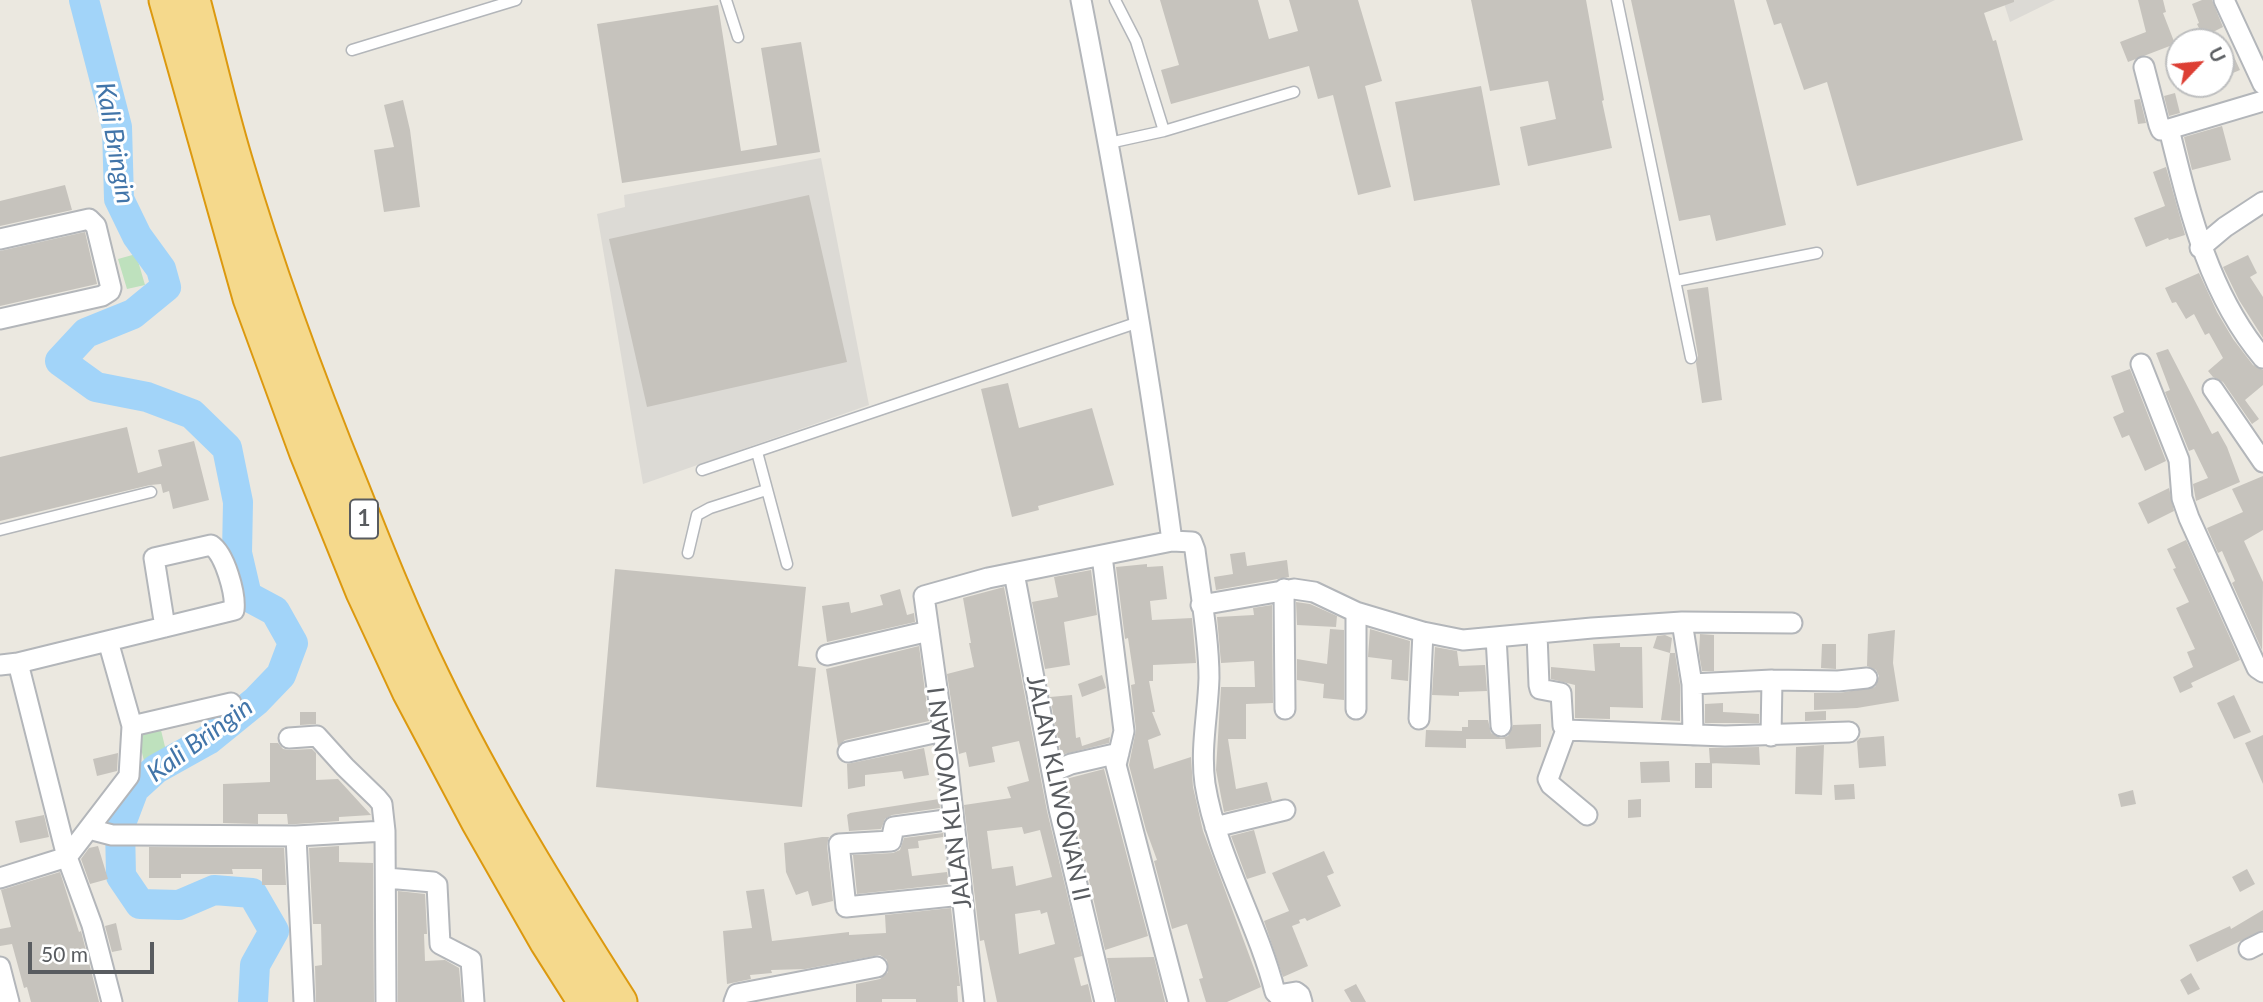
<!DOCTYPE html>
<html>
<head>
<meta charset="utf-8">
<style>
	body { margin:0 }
	#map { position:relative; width:2263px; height:1002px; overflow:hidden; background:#ebe8e0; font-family:Lato,sans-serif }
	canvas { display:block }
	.north { position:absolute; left:2165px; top:28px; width:70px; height:70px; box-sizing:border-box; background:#fff; border:2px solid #bdbebf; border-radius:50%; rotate:64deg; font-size:19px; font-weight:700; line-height:28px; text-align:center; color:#595c60 }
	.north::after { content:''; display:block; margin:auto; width:24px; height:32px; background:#dd3f34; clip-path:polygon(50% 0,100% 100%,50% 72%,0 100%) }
	.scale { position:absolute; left:28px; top:942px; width:126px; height:32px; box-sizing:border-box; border:4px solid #595c60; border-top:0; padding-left:9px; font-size:21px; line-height:24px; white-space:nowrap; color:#595c60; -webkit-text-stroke:5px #fff; paint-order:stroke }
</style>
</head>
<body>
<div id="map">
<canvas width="2263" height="1002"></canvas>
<div class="north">U</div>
<div class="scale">50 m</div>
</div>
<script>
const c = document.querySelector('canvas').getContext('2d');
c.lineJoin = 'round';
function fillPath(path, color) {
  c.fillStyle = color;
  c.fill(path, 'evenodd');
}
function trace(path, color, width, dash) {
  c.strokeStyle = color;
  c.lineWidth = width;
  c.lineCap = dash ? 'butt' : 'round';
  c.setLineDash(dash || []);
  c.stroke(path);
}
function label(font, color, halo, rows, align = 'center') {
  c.font = font + ' Lato,sans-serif';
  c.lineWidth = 6;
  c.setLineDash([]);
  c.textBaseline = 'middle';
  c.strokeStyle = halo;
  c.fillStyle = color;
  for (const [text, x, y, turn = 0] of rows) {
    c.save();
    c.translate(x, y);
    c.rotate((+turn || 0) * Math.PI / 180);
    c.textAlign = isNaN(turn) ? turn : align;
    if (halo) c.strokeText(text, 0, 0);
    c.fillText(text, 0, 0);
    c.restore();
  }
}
fillPath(new Path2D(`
	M2003,0h52l-45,22z
	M821,158l48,247 -226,79 -46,-270 28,-7 -1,-12z`), '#dcdad5');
fillPath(new Path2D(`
	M136,254l9,31 -18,4 -9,-30z
	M160,726l7,29 -23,6 -7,-29z`), '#bee1bd');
trace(new Path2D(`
	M84,0l33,127 2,72 18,37 24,33 5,18 -33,27 -47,19 -26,28 36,26 51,10 45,17 35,34 11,54 -1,51 10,43 28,15 18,32 -12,32 -25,26 -48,39 -52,29 -22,20 -14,37 1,50 19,28 39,1 35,-15 38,3 22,38 -19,34 -2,37`), '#a2d4f9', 30);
fillPath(new Path2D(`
	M1160,0h98l11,39 29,-8 -9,-31h69l24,81 -17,5 26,101 -33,8 -25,-100 -15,4 -9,-33 -138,38 -10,-34 18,-5z
	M1471,0h115l18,100 -2,1 10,47 -84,18 -8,-39 36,-8 -8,-38 -58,10z
	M1631,0h103l52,225 -70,16 -6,-26 -31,6z
	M1766,0h248v2l-30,11 9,28 3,-1 27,100 -166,46 -30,-104 -23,8 -23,-67 -7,2z
	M2138,0h25l3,12 -3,1 12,31 -47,18 -8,-20 26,-10z
	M2202,0h10l11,27 -20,10 -6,-13 2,-1 -7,-19z
	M718,5l23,146 36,-6 -16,-97 40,-6 19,110 -198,31 -25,-159z
	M2234,57l6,13 -19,8v-16z
	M1481,86l19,99 -86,16 -19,-99z
	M2175,93l5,20 -11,3 -5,-20z
	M2140,99l6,24 -8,1 -4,-24z
	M403,100l7,30 10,77 -36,5 -10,-62 20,-3 -10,-42z
	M2222,126l9,34 -39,10 -8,-33z
	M2166,167l19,68 -16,5 -1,-2 -22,9 -12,-29 31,-12 -12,-34z
	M65,185l7,25 -72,16v-25z
	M809,195l38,167 -200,45 -38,-168z
	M85,232l12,52 -97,22v-55z
	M2248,255l9,18 -7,4 13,20v41l-24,-38 -16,-33z
	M2199,273l18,39 16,27 20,26 10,5v15l-18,15 14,19 -7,5 -29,-42 -10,-5 -5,-6 15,-13 -14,-25 -4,2 -11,-21 -8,5 -10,-17 -4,1 -7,-15z
	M1708,287l14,113 -20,3 -6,-40 2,-7 -11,-66z
	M2168,349l44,85 6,-3 9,16 13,35 -44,19 -3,-17 15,-6 -14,-29 -5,2 -24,-59 5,-2 -14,-37z
	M2130,369l36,92 -21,10 -16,-36 -7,3 -9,-21 11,-5 -13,-36z
	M1008,383l11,45 73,-20 22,77 -76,21 1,4 -27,7 -31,-128z
	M127,427l11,46 24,-7 -4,-16 36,-9 15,59 -36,9 -4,-18 -6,2 -2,-9 -11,1 -150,36v-64z
	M2263,476v54l-19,11 19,41 -1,68 -30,-67 3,-2 -13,-30 -4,2 -11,-25 36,-16 -11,-23z
	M2169,488l5,23 -26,13 -10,-21z
	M2186,540l54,120 -49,23 2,4 -13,6 -7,-16 20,-10 -6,-15 8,-3 -19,-41 13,-6 -16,-33 3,-1 -9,-19z
	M1245,552l2,14 40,-6 2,17 -73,13 -2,-13 19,-3 -3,-20z
	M1147,564v3l16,-1 4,33 -17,2 2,19 40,-2 4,45 -43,2v16h-4l6,31h-3l9,23 -13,5 6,29 37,-12 2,30 10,44 58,156 -34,15h-21l-7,-23 4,-1 -16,-54 -15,5 -18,-68 3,-1 -11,-30 -17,-65 7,-35 -5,-45 4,-1 -7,-46 -3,1 -9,-72z
	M615,569l191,18 -8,79 18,2 -14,139 -206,-20z
	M1091,570l6,45 -33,7 6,43 -25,4 -13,-67 26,-5 -4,-20z
	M1004,587l43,224 35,145 -8,2 7,28 7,-2 4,18h-95l-13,-62 -4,1 -16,-136 47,-7 -4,-11 22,-6 -10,-40 -27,6 3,15 -26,5 -3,-15 -7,2 -12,-80 27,-7 -5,-24h2l-8,-45zM1022,827l2,7 16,-4 12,47 -36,9 -3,-20 -21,3 -5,-38zM1040,910l1,4 6,-2 8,32 -36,10 -4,-40z
	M900,589l7,26 7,-2 1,9 -88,20 -5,-36 27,-4 2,11 32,-8 -3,-10z
	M1296,602l14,2 27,12 -1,11 -39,-2z
	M1272,605l1,98 -27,1v35h-18l8,50 31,-7 5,19 -48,11 -8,-42 5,-83h34l-1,-26 -33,2 -4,-46 37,-2 -1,-7z
	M1330,629l14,1v70l-21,-2 1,-14 -27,-4v-21l30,5z
	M1370,629l40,12 -2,40 -17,-2 1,-19 -24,-3z
	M1895,630l-2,33 6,38 -42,7 -43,2v-17h25l36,-6 4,-11 -3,-6 -9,-4 1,-32z
	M1700,634l14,1v36h-12l-3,-18z
	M1665,635l7,3 -2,15 -17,-5 4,-12z
	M1620,643v4h22l1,61 -33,-1v12l-35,-1v-33l-24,-6v-12l44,4 -2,-27z
	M1822,644h14v25l-15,-1z
	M919,646l10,75 -84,19 -7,6 -12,-77z
	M1435,647l22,4 2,15 26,-1 2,26 -28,1v4l-27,-1z
	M1670,653h5l5,32v36l-19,-1z
	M1102,675l4,13 -24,9 -4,-13z
	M1072,695l4,43 4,-1 2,9 28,-9 -1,6 -48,12 -11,-58z
	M2234,695l17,37 -17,7 -17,-36z
	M1723,703v9l36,2v9h-54v-19z
	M1826,711v9l-21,1v-9z
	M300,712h16v12l-16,1z
	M1468,720h20l3,13 10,5 7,-2 5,-11 28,-1v23l-35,2 -1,-10h-39v9l-41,-1 1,-17 36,1v-4h6z
	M2263,735v49l-18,-41z
	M1884,736l2,30 -27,2 -2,-27 3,-3z
	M270,743h8l5,6 6,1 23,-1 4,4v27l22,-1 33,36 -32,2v4l-43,3h-8l-1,-10h-29v10l-35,-1v-39l47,-2z
	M1824,745l-2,50 -27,-1 1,-47z
	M1759,747l1,18 -50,-2 -1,-15z
	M924,748l5,27 -25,4 -2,-8 -37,4v11l-17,3 -1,-25z
	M118,753l-1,18 -20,5 -4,-17z
	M1669,761l1,21 -29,1 -1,-21z
	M1695,763h17v25h-17z
	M1104,769l44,167 -43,14 -39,-171z
	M1854,784l1,15 -20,1 -1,-15z
	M2133,790l3,14 -15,3 -3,-13z
	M939,799l1,9 -48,7 -7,4 -4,10 -32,2 -2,-16 3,-2z
	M1641,799v18l-13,1v-18z
	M44,815l5,22 -29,6 -5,-22z
	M1254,830l12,43 -19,6 -16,-43z
	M943,833v4l-25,4 1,7 -11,1 4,27 35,-4 2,12 -92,10 -4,-39 40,-2 7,-3 4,-12z
	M822,837h7l-2,8 6,56 -21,5 -4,-15 -12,4 -10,-23 -2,-29z
	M98,846l10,33 -18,5 -9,-25 8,-11z
	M339,846v16l34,1 1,139h-58l-1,-36 7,-1 -1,-41h-8l-4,-76z
	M149,847l135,1 2,37h-24v-16h-30l1,5h-52v4h-32z
	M1324,851l10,22 -7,3 14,30 -34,15 -2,-3 -6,2 1,3 -8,3 16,40 -25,11 -19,-56 25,-10 -17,-38z
	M2247,869l8,15 -15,8 -8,-15z
	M60,872l19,60 2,-1 18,71h-68l-4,-15 -3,1 -12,-44 -12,2v-17l11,-2 -10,-37z
	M764,889l8,52 77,-9v3l37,-2 -1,-18 66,-7 9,78h-3l1,16h-42v-3h-34v3h-26v-18l24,-5 8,-7 -1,-12 -7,-5 -75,14 -34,1 1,3 -22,2 1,4 -24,5 -4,-53 29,-3 -6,-37z
	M398,891l27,3 2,40h-3l1,27 20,-1 14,8 3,34h-64z
	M2263,910v20l-66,32 -8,-17 41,-19 1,3z
	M116,923l6,27 -10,2 -7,-26z
	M1154,957l11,45h-48l-10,-44z
	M2191,973l9,16 -12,6 -8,-15z
	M1356,984l10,18h-15l-7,-12z`), '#c6c3bd');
const service = new Path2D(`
	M726,0l12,37
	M1115,0l21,41 28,90
	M1617,0l74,358
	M352,50l164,-50
	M1109,143l55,-12 130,-39
	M1676,281l141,-28
	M757,452l30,112
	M702,470l437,-148
	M0,530l151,-38
	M688,553l9,-38 13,-7 56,-18`);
const minor = new Path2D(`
	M1081,0c35,180 67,360 91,541
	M2224,0l39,84
	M2144,67l15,58 2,5 8,-1
	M2263,101l-94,28c20,80 39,164 94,229
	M0,239l89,-20 7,7 15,62 -1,3 -8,5 -102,23
	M2200,248l25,-21 38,-25
	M2141,364l38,96 3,38 7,20 68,150 6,4
	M2213,389l50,73
	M1102,556l22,175 -8,34 62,237
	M1014,573l45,236 46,193
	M1284,589l1,120
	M1201,605l93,-16 20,3 42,20 67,20 40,8 129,-12 90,-6 10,62 1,51
	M1682,622l110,1
	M1537,634l2,51 1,4 21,4 2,33 3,4 159,6 124,-4
	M1496,637l5,89
	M827,655l102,-24
	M18,663l49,194 25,68 20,77
	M0,665l18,-2 216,-53c2,-16 -9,-56 -23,-65l-57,13 11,69
	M1692,684l80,-4 66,1 29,-3
	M1356,709v-97
	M1419,719l4,-87
	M132,726l99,-23
	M1566,730l-18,49 3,6 36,30
	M1771,736l1,-56
	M289,738l28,-2 28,31 32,31 5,6 3,27 1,171
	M848,752l95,-21
	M1052,772l19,-8 48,-11
	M953,819l-59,8 -3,14 -52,3 7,63 116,-12
	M1215,827l70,-17
	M89,829l23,6h22l162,1 89,-5
	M296,836l8,166
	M0,878l67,-21 62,-81 3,-50 -24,-85
	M386,878l47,4 4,3 3,59 31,16 3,42
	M2249,949l14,-7
	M0,967l9,35
	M734,1002l3,-8 140,-27
	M974,1002l-27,-243 -23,-163 64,-18 184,-37 20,1 3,8c5,41 14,87 14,128 -1,36 -9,70 -4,106 12,73 52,137 70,208l3,3 18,-3 4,3 2,7`);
const motorway = new Path2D(`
	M166,0l84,298 56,153 57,141 46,99 69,130 69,121 38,60
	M193,0c14,53 26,107 42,160 33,112 74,223 118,331 25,63 50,126 80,187 54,112 120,219 187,324`);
trace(service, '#b3b6ba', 13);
trace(minor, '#b3b6ba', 23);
trace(motorway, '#dc990f', 37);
trace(service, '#fff', 10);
trace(minor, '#fff', 19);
trace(motorway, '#f5d98c', 33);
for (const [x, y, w] of [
	[364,519,28]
]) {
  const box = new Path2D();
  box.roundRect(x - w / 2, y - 19.5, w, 39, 5);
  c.fillStyle = '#fff';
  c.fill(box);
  trace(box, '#595c60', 2);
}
label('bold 23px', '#595c60', null, [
	["1",364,519]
]);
label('24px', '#595c60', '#fff', [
	["JALAN KLIWONAN II",1058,788,78],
	["JALAN KLIWONAN I",950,798,-97]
]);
label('italic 26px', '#4275a9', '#fff', [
	["Kali Bringin",115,143,80],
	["Kali Bringin",200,740,-36]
]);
</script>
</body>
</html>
